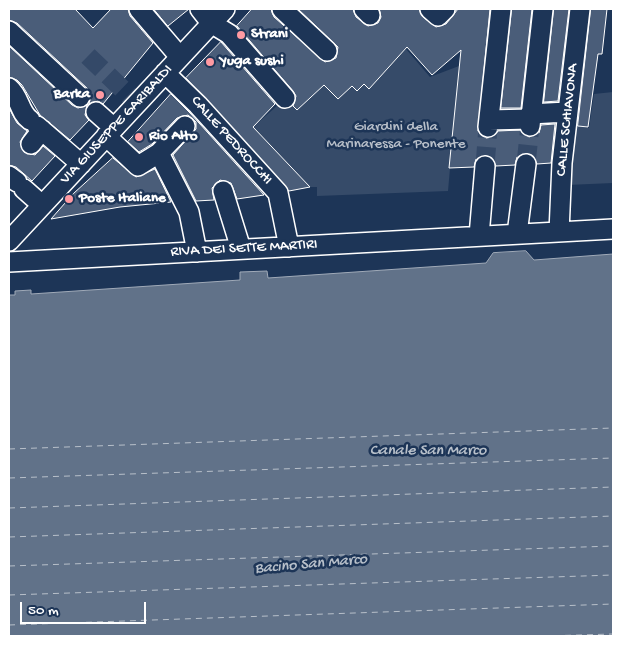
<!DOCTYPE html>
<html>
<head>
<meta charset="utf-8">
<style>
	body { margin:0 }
	#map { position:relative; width:622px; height:645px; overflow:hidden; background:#1d3557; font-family:"Gochi Hand",sans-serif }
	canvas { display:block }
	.frame { position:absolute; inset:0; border:10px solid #fff; pointer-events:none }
	.scale { position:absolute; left:20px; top:602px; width:126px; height:22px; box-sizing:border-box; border:2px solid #fff; border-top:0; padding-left:6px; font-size:15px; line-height:18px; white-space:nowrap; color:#fff; -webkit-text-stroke:4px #1d3557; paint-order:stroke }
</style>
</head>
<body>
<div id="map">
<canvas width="622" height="645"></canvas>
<div class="frame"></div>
<div class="scale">50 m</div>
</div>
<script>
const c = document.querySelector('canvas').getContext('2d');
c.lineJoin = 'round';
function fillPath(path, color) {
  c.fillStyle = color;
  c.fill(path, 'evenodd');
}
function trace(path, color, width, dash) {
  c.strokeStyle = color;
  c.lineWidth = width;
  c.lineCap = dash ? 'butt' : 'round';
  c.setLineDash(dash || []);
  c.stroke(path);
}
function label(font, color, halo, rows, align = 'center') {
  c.font = font + ' "Gochi Hand",sans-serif';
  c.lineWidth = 5;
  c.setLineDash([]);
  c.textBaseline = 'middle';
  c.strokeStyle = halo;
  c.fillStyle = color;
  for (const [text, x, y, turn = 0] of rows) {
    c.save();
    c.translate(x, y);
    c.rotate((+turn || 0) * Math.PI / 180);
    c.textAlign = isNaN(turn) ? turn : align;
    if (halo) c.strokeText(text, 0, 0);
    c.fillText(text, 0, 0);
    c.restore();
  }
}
fillPath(new Path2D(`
	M406,49l24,28 29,-11 -11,125 -131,5v-9h-7l-57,-60 33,-29 11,12 27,-25 14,14 14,-13 5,5 7,-7 5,5z
	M613,92v91l-46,2 7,-60 15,3 5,-34z`), '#364b69');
const water = new Path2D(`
	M526,251l8,9 79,-6v382h-604v-341h6v-4l16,-1v4l209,-14v-8l27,-1 1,7 218,-15 7,-10z`);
fillPath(water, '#617289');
trace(water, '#a0aab8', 1);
trace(new Path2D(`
	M9,449l604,-21
	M9,478l604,-20
	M9,508l604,-21
	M9,537l604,-21
	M9,566l604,-20
	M9,595l604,-20
	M9,625l604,-21
	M543,636l70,-2`), '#b8c0ca', 1, [6, 5]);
const building = new Path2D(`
	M9,9h66l18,19 18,-19h17l2,7 23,27 -50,61 -5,-3 -9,3 2,-10 -3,-5 -71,-66 -8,-3z
	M154,9h35l-21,17z
	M252,9h19l3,8 51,45 11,-4 2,-11 -40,-38h55l3,8 12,9 10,-3 3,-6 -2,-8h40l4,8 13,10 10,-3 12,-15h32l-12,122 8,7 7,-1 5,-6 22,-1 9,7 10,-4 2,-8 14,-1 -4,39 -14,1 -4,-9 -6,-2 -10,4 -2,8 -19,1 -4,-9 -7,-2 -9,4 -2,8 -25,1 12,-118 -29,25 -25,-28 -38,42 -5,-5 -7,7 -5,-5 -14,13 -14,-14 -27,25 -4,-4 3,-10 -3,-5 -56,-65z
	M512,9h20l-11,99h-20z
	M554,9h15l-11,92 -14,1z
	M591,9h16l-5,45h-4l-10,73 -10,-1z
	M221,42l54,62 -22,23 57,60 -21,4 -103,-113z
	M9,46l63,59 6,3 9,-3 -2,10 4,5 -19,20 -30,-25 -18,-30 -5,-5 -8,-3z
	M171,94l19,19 74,82 -27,4 -6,-16 -11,-3 -8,8 2,12 -18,1 -23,-46 23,-26v-7l-8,-7 -11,3 -25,26 -13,8 -11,-10z
	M9,108l8,15 10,8 -7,11 4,10 11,3 8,-9 12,10 -23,25 -16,-14 -7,-2z
	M113,158l23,19 19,-8 16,33 -51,5 -69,12 22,-25z`);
fillPath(building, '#4a5d79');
trace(building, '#fff', 1);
trace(new Path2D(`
	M88,56l49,47
	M526,164l4,-38
	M485,166l3,-39`), '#344968', 19, [19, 9]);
const street = new Path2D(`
	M139,9l41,48
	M200,9l11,14 18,11 56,64
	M282,9l45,42
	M364,9l6,6
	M430,9l8,7 7,-7
	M9,31l71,66
	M165,73l33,32 80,88 11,54
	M9,88c11,9 10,24 21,32
	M96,112l18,16
	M530,114l37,-2
	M489,120l41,-1
	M37,126l44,38
	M530,126l13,-117
	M488,127l13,-118
	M106,136l32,30 21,-13 26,-27
	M31,144l11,-14
	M159,153l30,59 8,40
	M9,176l8,6
	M24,189l18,16
	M223,191l18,58
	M559,232l3,-69 18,-154
	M517,234l9,-70
	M479,236l6,-70
	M9,241l216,-232
	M9,262l604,-33`);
trace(street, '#fff', 22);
trace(street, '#1d3557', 19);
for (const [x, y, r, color] of [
	[241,35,5,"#ff9aa2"],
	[210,62,5,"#ff9aa2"],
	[100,95,5,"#ff9aa2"],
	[139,137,5,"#ff9aa2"],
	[69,199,5,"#ff9aa2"]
]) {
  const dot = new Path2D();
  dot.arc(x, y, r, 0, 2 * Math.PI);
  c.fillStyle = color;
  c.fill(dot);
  trace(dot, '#1d3557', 2);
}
label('bold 15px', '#fff', '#1d3557', [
	["Strani",251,35],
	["Yuga sushi",220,62],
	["Barka",90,95,"right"],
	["Rio Alto",149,137],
	["Poste Italiane",79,199]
], 'left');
label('15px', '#fff', '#1d3557', [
	["CALLE SCHIAVONA",568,120,-84],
	["VIA GIUSEPPE GARIBALDI",117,125,-47],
	["CALLE PEDROCCHI",231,141,48],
	["RIVA DEI SETTE MARTIRI",244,249,-3]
]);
label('15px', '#b9c0ca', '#1d3557', [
	["Giardini della",396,128],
	["Marinaressa - Ponente",396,145]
]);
label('italic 16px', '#b8c0ca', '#1d3557', [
	["Canale San Marco",428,452],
	["Bacino San Marco",311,565,-5]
]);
</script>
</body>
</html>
